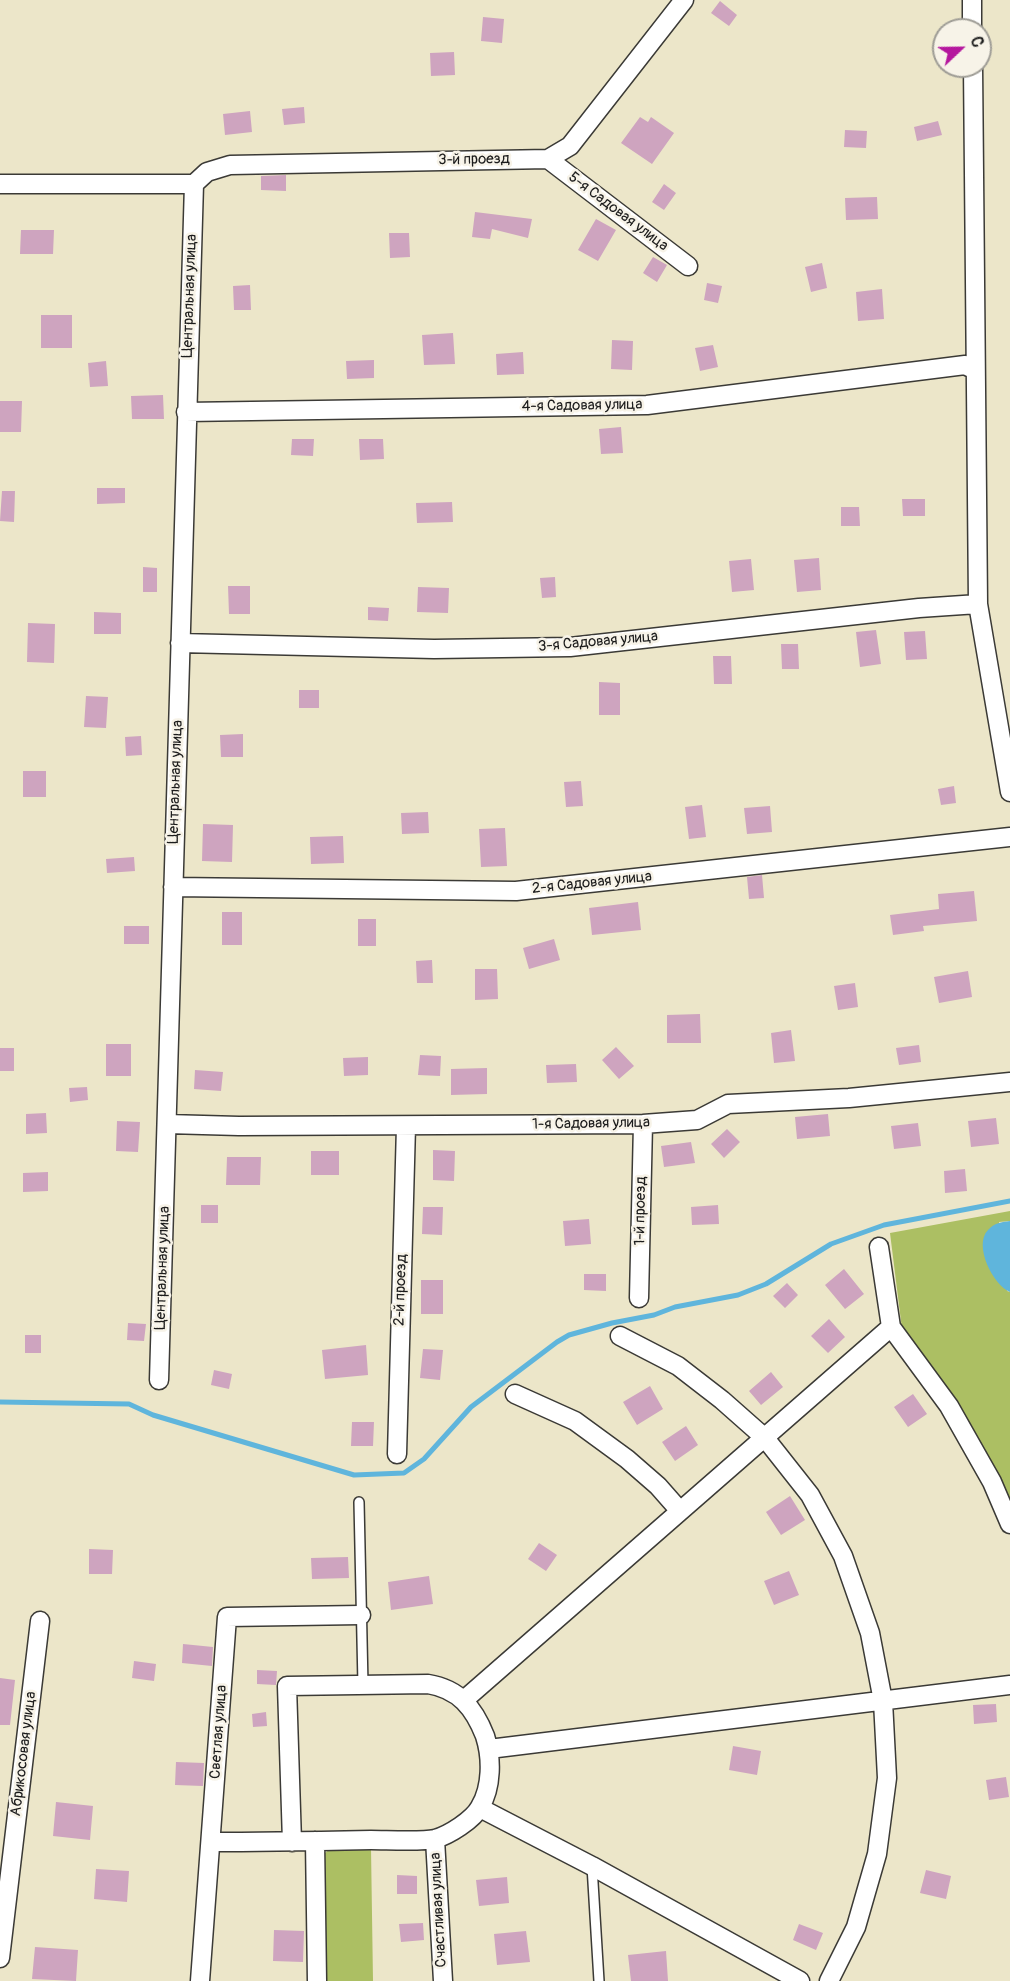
<!DOCTYPE html>
<html>
<head>
<meta charset="utf-8">
<style>
	body { margin:0 }
	#map { position:relative; width:1010px; height:1981px; overflow:hidden; background:#ece6c9; font-family:Pangolin,sans-serif }
	canvas { display:block }
	.north { position:absolute; left:932px; top:18px; width:60px; height:60px; box-sizing:border-box; background:#f7f3e8; border:2px solid #9f9d96; border-radius:50%; rotate:68deg; font-size:16px; font-weight:700; line-height:24px; text-align:center; color:#1c1c1c }
	.north::after { content:''; display:block; margin:auto; width:21px; height:27px; background:#b5179e; clip-path:polygon(50% 0,100% 100%,50% 72%,0 100%) }
</style>
</head>
<body>
<div id="map">
<canvas width="1010" height="1981"></canvas>
<div class="north">С</div>
</div>
<script>
const c = document.querySelector('canvas').getContext('2d');
c.lineJoin = 'round';
function fillPath(path, color) {
  c.fillStyle = color;
  c.fill(path, 'evenodd');
}
function trace(path, color, width, dash) {
  c.strokeStyle = color;
  c.lineWidth = width;
  c.lineCap = dash ? 'butt' : 'round';
  c.setLineDash(dash || []);
  c.stroke(path);
}
function label(font, color, halo, rows, align = 'center') {
  c.font = font + ' Pangolin,sans-serif';
  c.lineWidth = 5;
  c.setLineDash([]);
  c.textBaseline = 'middle';
  c.strokeStyle = halo;
  c.fillStyle = color;
  for (const [text, x, y, turn = 0] of rows) {
    c.save();
    c.translate(x, y);
    c.rotate((+turn || 0) * Math.PI / 180);
    c.textAlign = isNaN(turn) ? turn : align;
    if (halo) c.strokeText(text, 0, 0);
    c.fillText(text, 0, 0);
    c.restore();
  }
}
fillPath(new Path2D(`
	M1010,1211v10l-11,1 8,69 3,1v210l-108,-173 -12,-96z
	M331,1848h40l2,133h-47l-2,-127z`), '#acbf63');
fillPath(new Path2D(`
	M1010,1221v71c-17,-7 -37,-47 -22,-62 6,-7 14,-8 22,-9z`), '#5fb5dc');
trace(new Path2D(`
	M0,1402l129,2 24,11 201,60 50,-2 20,-14 47,-52 86,-65 12,-7 43,-12 42,-8 21,-8 63,-12 28,-11 65,-40 53,-19 126,-24`), '#5fb5dc', 5);
fillPath(new Path2D(`
	M720,1l17,14 -8,11 -18,-13z
	M483,17l21,2 -2,24 -21,-2z
	M454,52l1,23 -24,1 -1,-23z
	M304,107l1,16 -21,2 -2,-16z
	M250,111l2,21 -27,3 -2,-21z
	M640,117l8,5 3,-5 23,16 -22,31 -31,-21z
	M938,121l4,14 -25,6 -3,-14z
	M845,130l22,1 -1,17 -22,-1z
	M286,175v16l-25,-1v-14z
	M664,184l12,9 -12,17 -12,-8z
	M877,197l1,22 -32,1 -1,-22z
	M475,212l57,7 -4,19 -36,-9 -2,10 -18,-2z
	M596,219l20,11 -18,31 -20,-11z
	M21,230h33l-1,24h-33z
	M389,233h20l1,24 -20,1z
	M653,257l14,8 -10,17 -14,-9z
	M822,263l5,25 -16,4 -6,-25z
	M707,283l15,3 -4,17 -14,-3z
	M250,285l1,25h-17l-1,-24z
	M882,289l2,30 -26,2 -2,-29z
	M41,315h31v33h-31z
	M453,333l2,31 -31,1 -2,-30z
	M612,340l21,1 -1,29 -21,-1z
	M713,345l5,22 -18,4 -5,-23z
	M523,352l1,22 -27,1 -1,-21z
	M374,360v18l-27,1 -1,-18z
	M106,361l2,25 -18,1 -2,-24z
	M163,395l1,24h-32l-1,-23z
	M0,401h22l-1,31h-21z
	M621,427l2,26 -22,1 -2,-25z
	M292,439h22l-1,17 -22,-1z
	M359,439h24l1,20 -24,1z
	M97,488h28v15l-28,1z
	M2,491h13l-1,31 -14,-1z
	M902,499h23v17h-22z
	M452,502l1,20 -36,1 -1,-20z
	M841,507h18l1,19h-19z
	M819,558l2,32 -24,2 -3,-32z
	M751,559l3,31 -22,2 -3,-31z
	M143,567l14,1v24h-14z
	M555,577l1,20 -14,1 -2,-20z
	M228,586h22v28h-21z
	M418,587l31,1 -1,25 -31,-1z
	M368,607l21,1 -1,13 -20,-1z
	M94,612l27,1v21h-27z
	M28,623l27,1 -1,39 -27,-1z
	M876,630l5,34 -21,3 -4,-35z
	M925,631l2,28 -21,1 -2,-28z
	M781,644h17l1,25h-17z
	M713,656h18l1,28h-18z
	M599,682l21,1v32h-21z
	M299,690h20v18h-20z
	M86,696l22,1 -2,31 -22,-1z
	M243,734v23h-22l-1,-22z
	M141,736l1,19 -16,1 -1,-19z
	M23,771h23v26h-23z
	M581,781l2,25 -17,1 -2,-25z
	M954,786l2,17 -15,2 -3,-16z
	M702,805l4,32 -17,2 -4,-32z
	M770,806l2,26 -25,2 -3,-26z
	M428,812l1,21 -27,1 -1,-21z
	M203,824l30,1 -1,37 -30,-1z
	M505,828l2,38 -26,1 -2,-38z
	M343,836l1,27 -33,1 -1,-27z
	M134,857l1,14 -28,2 -1,-14z
	M762,875l2,23 -15,1 -2,-22z
	M974,891l3,30 -54,5 1,5 -31,4 -3,-20 49,-6 -1,-15z
	M638,902l3,28 -49,5 -3,-27z
	M222,912h20v33h-20z
	M358,919h18v27h-18z
	M124,926h25v18h-25z
	M554,939l6,21 -31,9 -6,-21z
	M432,960l1,23h-16l-1,-22z
	M475,969h22l1,30 -23,1z
	M968,971l4,26 -33,6 -5,-26z
	M855,983l3,24 -20,3 -4,-24z
	M700,1014l1,29h-34v-28z
	M791,1030l4,31 -21,2 -3,-30z
	M106,1044h25v32h-25z
	M919,1045l2,17 -22,3 -3,-17z
	M616,1047l18,19 -15,13 -17,-19z
	M0,1048h14v23h-14z
	M420,1055l21,1 -1,20 -22,-1z
	M368,1057v18l-24,1 -1,-18z
	M576,1064l1,18 -30,1 -1,-18z
	M487,1068v26l-36,1v-26z
	M195,1070l28,2 -2,19 -27,-2z
	M87,1087l1,13 -18,2 -1,-14z
	M46,1113l1,20 -21,1v-20z
	M828,1114l2,22 -33,3 -2,-22z
	M996,1118l3,26 -28,3 -3,-26z
	M117,1121l23,1 -2,30 -22,-1z
	M918,1123l3,23 -27,3 -3,-23z
	M727,1129l13,13 -16,16 -13,-14z
	M691,1142l4,21 -31,4 -3,-21z
	M433,1150l22,1 -1,30 -21,-1z
	M311,1151h28v24h-28z
	M227,1157h34l-1,28h-34z
	M965,1169l2,22 -22,2 -1,-22z
	M48,1172v19l-25,1v-19z
	M201,1205h17v18h-17z
	M718,1205l1,19 -27,1 -1,-18z
	M423,1207h20l-1,28 -20,-1z
	M589,1219l2,25 -26,2 -2,-25z
	M844,1269l20,25 -19,15 -20,-24z
	M584,1274h22v17l-22,-1z
	M421,1280h22v34h-22z
	M787,1283l11,12 -13,13 -12,-12z
	M829,1319l16,18 -17,16 -17,-17z
	M128,1323l18,1 -2,17 -17,-1z
	M25,1335h16v18h-16z
	M366,1345l2,30 -43,4 -3,-29z
	M423,1349l20,1 -3,30 -20,-2z
	M214,1370l18,4 -3,15 -18,-4z
	M771,1372l12,15 -22,18 -12,-14z
	M650,1386l13,23 -26,16 -14,-23z
	M913,1394l14,20 -19,13 -14,-20z
	M352,1422h22l-1,24h-22z
	M686,1426l12,19 -23,16 -13,-19z
	M790,1496l15,24 -24,15 -15,-23z
	M539,1543l18,12 -11,16 -18,-12z
	M89,1549l24,1 -1,24h-23z
	M348,1557l1,21 -37,1 -1,-21z
	M789,1571l10,24 -25,10 -10,-24z
	M429,1576l4,28 -42,6 -3,-28z
	M183,1644l30,3 -1,19 -30,-3z
	M134,1661l22,3 -2,17 -22,-3z
	M257,1670l20,1 -1,14 -19,-1z
	M0,1678l15,2 -5,45h-10z
	M996,1704l1,18 -23,2 -1,-19z
	M266,1712l1,14 -14,1 -1,-13z
	M733,1746l28,5 -4,24 -28,-5z
	M176,1762l28,1 -1,23 -28,-1z
	M1006,1777l3,20 -20,3 -3,-20z
	M56,1802l37,4 -3,34 -37,-4z
	M96,1869l33,2 -2,31 -33,-3z
	M926,1870l25,6 -5,23 -26,-6z
	M397,1875l20,1v18h-20z
	M507,1877l2,26 -30,3 -3,-26z
	M423,1923l1,17 -23,2 -2,-18z
	M799,1924l24,9 -7,17 -23,-10z
	M274,1930l30,1 -1,31 -30,-1z
	M526,1931l4,31 -33,3 -3,-31z
	M35,1947l43,3 -2,31 -44,-2z
	M666,1951l2,30h-37l-3,-26z`), '#cea4bf');
const service = new Path2D(`
	M359,1502l4,183
	M592,1866l7,115`);
const minor = new Path2D(`
	M972,0v30
	M973,66l5,538 32,188
	M548,159l140,107
	M0,184h194
	M194,184l13,-12 23,-7 318,-6 22,-13 114,-146
	M186,412l461,-7 318,-40 10,5
	M180,643l254,6 136,-2 349,-39 59,-4
	M173,887l343,4 494,-54
	M167,1124l72,2 404,-2 54,-4 31,-16 121,-6 161,-16
	M879,1247l12,80 58,79 43,76 18,42
	M639,1298l4,-174
	M620,1336l58,30 44,34 43,38 45,57 33,61 27,77 13,68 4,77 -10,76 -21,73 -27,54
	M159,1380l35,-1196
	M515,1394l60,27 52,38 31,27 22,25
	M397,1454l9,-328
	M464,1700l427,-373
	M489,1749l521,-64
	M480,1808l112,58 208,115
	M435,1839l8,142
	M315,1841l2,140
	M211,1842c53,0 107,-1 160,-2 16,0 51,2 64,-1 14,-4 38,-19 45,-32 12,-20 12,-49 5,-71 -11,-28 -26,-47 -57,-52l-141,2 5,156
	M0,1958l40,-337
	M200,1981l27,-364 134,-2`);
trace(service, '#3b3a36', 12);
trace(minor, '#3b3a36', 21);
trace(service, '#fff', 9);
trace(minor, '#fff', 18);
label('15px', '#1c1c1c', '#f7f3e8', [
	["3-й проезд",474,160,-1],
	["5-я Садовая улица",618,212,37],
	["Центральная улица",190,296,-88],
	["4-я Садовая улица",582,406,-1],
	["3-я Садовая улица",598,642,-5],
	["Центральная улица",176,782,-88],
	["2-я Садовая улица",592,883,-6],
	["1-я Садовая улица",591,1124,-1],
	["1-й проезд",641,1211,-89],
	["Центральная улица",163,1268,-88],
	["2-й проезд",401,1290,-88],
	["Светлая улица",219,1732,-86],
	["Абрикосовая улица",24,1754,-83],
	["Счастливая улица",439,1910,-93]
]);
</script>
</body>
</html>
